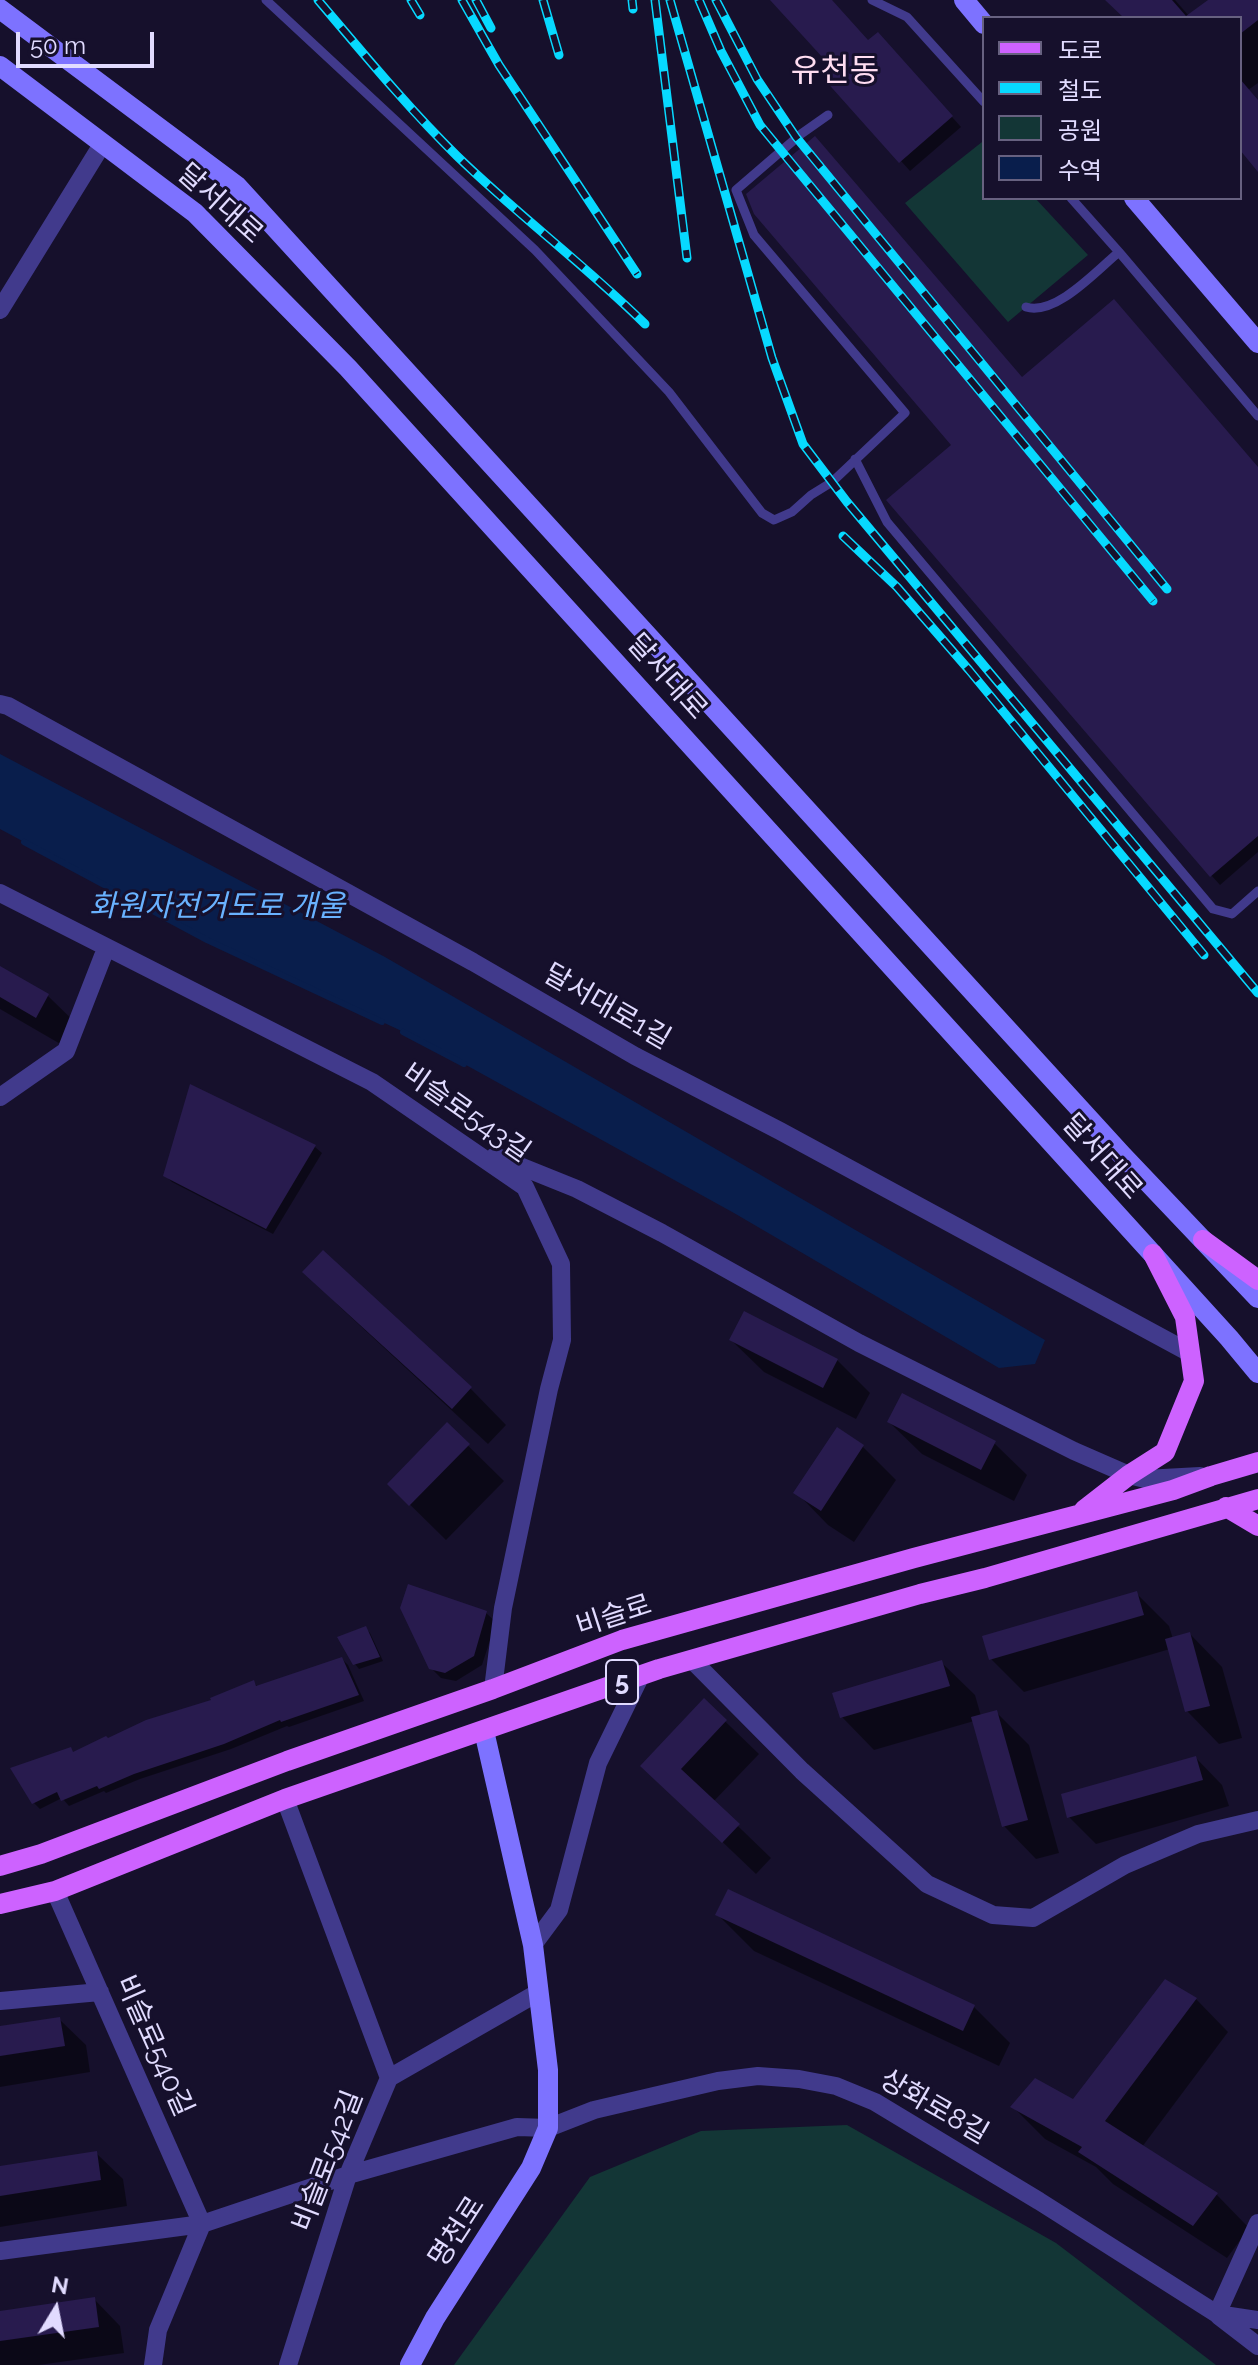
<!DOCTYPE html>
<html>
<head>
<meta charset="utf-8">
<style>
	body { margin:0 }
	#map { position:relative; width:1258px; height:2365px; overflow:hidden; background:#16102c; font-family:Raleway,"Noto Sans KR",sans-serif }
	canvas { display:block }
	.legend { position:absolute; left:982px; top:16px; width:260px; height:184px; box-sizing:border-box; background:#16102c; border:2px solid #676180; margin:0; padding:10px 14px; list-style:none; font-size:24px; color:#e1dbff }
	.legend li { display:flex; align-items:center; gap:16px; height:40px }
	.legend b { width:40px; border:2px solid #676180 }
	.north { position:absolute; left:16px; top:2269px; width:80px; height:80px; -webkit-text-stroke:6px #16102c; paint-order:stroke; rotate:10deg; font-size:22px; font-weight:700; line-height:32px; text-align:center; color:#e1dbff }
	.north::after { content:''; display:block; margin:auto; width:28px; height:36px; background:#e1dbff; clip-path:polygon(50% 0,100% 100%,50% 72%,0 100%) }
	.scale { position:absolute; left:16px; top:32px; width:138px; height:36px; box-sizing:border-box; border:4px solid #e1dbff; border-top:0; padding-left:10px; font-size:24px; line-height:28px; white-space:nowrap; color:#e1dbff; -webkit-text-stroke:6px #16102c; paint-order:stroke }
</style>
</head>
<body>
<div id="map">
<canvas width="1258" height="2365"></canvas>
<ul class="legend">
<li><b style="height:10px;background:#cd62ff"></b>도로</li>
<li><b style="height:10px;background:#07d9ff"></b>철도</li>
<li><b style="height:22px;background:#133636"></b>공원</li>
<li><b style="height:22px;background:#091e4c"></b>수역</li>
</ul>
<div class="north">N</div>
<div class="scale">50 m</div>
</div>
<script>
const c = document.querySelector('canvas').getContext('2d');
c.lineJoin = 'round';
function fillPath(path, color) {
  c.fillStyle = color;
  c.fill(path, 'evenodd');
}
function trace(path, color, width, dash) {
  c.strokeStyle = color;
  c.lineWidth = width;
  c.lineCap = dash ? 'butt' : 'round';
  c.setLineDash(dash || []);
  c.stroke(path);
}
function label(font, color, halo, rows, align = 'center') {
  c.font = font + ' Raleway,"Noto Sans KR",sans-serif';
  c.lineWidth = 6;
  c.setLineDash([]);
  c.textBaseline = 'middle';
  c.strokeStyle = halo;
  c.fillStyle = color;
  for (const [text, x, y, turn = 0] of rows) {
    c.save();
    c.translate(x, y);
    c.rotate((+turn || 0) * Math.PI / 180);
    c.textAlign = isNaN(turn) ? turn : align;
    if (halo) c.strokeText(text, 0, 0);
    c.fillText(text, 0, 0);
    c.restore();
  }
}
fillPath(new Path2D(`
	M982,142l2,2v54h51l53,57 -80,67 -103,-119z
	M847,2125l209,118 160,122h-762l136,-188 111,-46z`), '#133636');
fillPath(new Path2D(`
	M0,754l385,203 660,383 -10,24 -36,4 -265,-155 -268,-148 -58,-31 -201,-94 -207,-111z`), '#091e4c');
fillPath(new Path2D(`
	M772,0h58l38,42 19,2 74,83 -51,44 -83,-92 10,-9z
	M1107,0h68l14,16 23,-16h46v83l-10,7 10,11v67l-18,-21v-129h-115z
	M954,445l304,23v384l-38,33 -9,-10z
	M0,968l48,28 33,32 -12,21 -69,-40z
	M315,1147l7,6 -49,81 -101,-52 -7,-7z
	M323,1253l148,136 35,36 -18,19 -147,-136 -36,-36z
	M731,1340l106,20 33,33 -14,26 -92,-47z
	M889,1422l105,21 33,32 -13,26 -92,-47z
	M447,1425l57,56 -58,59 -57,-56z
	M837,1430l26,17 33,33 -42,62 -26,-17 -32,-33z
	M1136,1593l33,33 4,13 17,-5 32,33 20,71 -23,6 -32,-33 -17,-62 -146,43 -33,-33z
	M486,1613l10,9 -14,43 -26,16 -15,-3 -10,-10z
	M366,1629l4,4 13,28 -24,8 -4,-5z
	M342,1659l6,6 16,36 -75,26 -2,-1 -56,23 -91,30 -34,14 -2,-2 -35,15 -7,-8 -22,11 -6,-6 40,-50 140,-52 39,-19 5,5z
	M942,1663l33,32 6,21 15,-4 33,33 30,108 -23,6 -32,-33 -30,-105 -100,29 -32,-33z
	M704,1701l55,53 -46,48 58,56 -15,16 -113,-108z
	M1196,1758l26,27 7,21 -133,38 -27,-27z
	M718,1915l256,92 36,36 -11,23 -245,-115z
	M1196,1999l32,33 -86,115 75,48 32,33 -22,30 -114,-74 -17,-17 -51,-28 -32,-32 61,-6z
	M59,2019l27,26 4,27 -90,15v-59z
	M96,2153l27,26 4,27 -127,21v-59z
	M94,2299l26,27 4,27 -85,12h-39v-52z`), '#0007');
trace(new Path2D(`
	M24,842l183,98 175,82
	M403,1032l61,32`), '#091e4c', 6);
fillPath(new Path2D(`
	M770,0h62l36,40 10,-8 75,84 -54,47 -75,-84 10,-9z
	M1105,0h67l14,16 22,-16h50v20l-18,14v-16h-116z
	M1240,79l18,21v72l-18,-22z
	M815,136l207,241 92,-78 144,168v369l-48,41 -324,-377 65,-55 -197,-231 -8,-20z
	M0,966l49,28 -13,24 -36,-21z
	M190,1084l126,61 -50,84 -103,-53z
	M323,1250l149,137 -20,22 -150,-137z
	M744,1311l94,48 -15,29 -94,-48z
	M902,1393l94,48 -15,29 -94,-48z
	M447,1422l23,22 -61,62 -22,-22z
	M837,1427l27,18 -43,66 -28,-18z
	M408,1584l79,27 -13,45 -29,17 -16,-4 -29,-61z
	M1137,1591l7,24 -155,45 -7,-24z
	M366,1626l14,31 -27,8 -16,-28z
	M1190,1632l20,74 -25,6 -20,-73z
	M342,1657l17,38 -78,27 -1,-2 -56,24 -90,30 -35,15 -2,-3 -36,15 -4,-9 -25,12 -22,-36 61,-21 2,5 33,-16 2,2 38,-18 65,-20 -1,-2 44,-18 2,6z
	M942,1660l8,26 -110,32 -8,-25z
	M704,1698l23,22 -46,49 59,55 -18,19 -82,-77z
	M997,1710l31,110 -26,7 -31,-110z
	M1196,1756l7,24 -136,38 -6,-24z
	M728,1889l247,116 -12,26 -248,-116z
	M1165,1979l32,19 -92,123 113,72 -25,33 -115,-74 4,-5 -72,-40 25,-29 38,21z
	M60,2017l5,29 -65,10v-30z
	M97,2151l4,29 -101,16v-30z
	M95,2297l4,30 -99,14v-30z`), '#281b4e');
trace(new Path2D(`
	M266,0l269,250 134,142 93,121 12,7 18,-8 19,-17 21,-13 73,-69 -151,-178 -18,-45 65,-56 27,-19
	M872,0l35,17 77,85
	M1071,198l48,54 139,164
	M1026,307c30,9 71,-37 93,-55
	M855,459l32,63 326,387 19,5 26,-23`), '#413a8c', 9);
trace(new Path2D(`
	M0,310l103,-167
	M0,704l8,2 465,256 162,94 145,75 410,222
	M0,893l372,189 153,105 36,77 1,76 -13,49 -46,219 -10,81
	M0,1097l66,-46 37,-95
	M495,1156l82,33 85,44 197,110 215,108 55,24 16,4 55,-3
	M692,1660l110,111 125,113 66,31 40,3 92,-53 73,-31 60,-14
	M285,1799l104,279 -41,97 -60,190
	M55,1891l147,333 -44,106 -5,35
	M533,1945l26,-35 39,-147 43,-88
	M0,2001l100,-9
	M389,2078l150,-86
	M0,2251l202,-27 146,-49 169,-48 31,1 46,-18 124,-29 40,-5 41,3 37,7 39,16 164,99 178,113 41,6
	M1217,2314l41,-91
	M1219,2316l39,30`), '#413a8c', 18);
trace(new Path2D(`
	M964,0l20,24
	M0,9l237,177 885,969 136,143
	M0,66l195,147 153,155 881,970 29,35
	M1134,198l124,145
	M410,2365l25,-47 96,-150 17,-40v-58l-15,-125 -49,-214`), '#7d72ff', 20);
trace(new Path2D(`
	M1203,1240l55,40
	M1226,1507l32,19
	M1084,1510l45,-35 36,-23 29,-71 -9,-64 -32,-63
	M0,1866l41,-12 246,-93 206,-72 129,-49 292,-82 259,-68 38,-14 47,-14
	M0,1904l55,-13 230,-92 374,-130 261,-75 65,-16 273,-79`), '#cd62ff', 20);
const rail = new Path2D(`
	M318,0c45,53 90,108 139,156 61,59 128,109 188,168
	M411,0l9,15
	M462,0l37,65 138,209
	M476,0l15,28
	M543,0l16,55
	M632,0l1,9
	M655,0l32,258
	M670,0l102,358 31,86 44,58 411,491
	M699,0l22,51 39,74 393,476
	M716,0l41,79 39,58 371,452
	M843,536l54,51 72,83 235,285`);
trace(rail, '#07d9ff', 9);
trace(rail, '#16102c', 6, [18]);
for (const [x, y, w] of [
	[622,1682,32]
]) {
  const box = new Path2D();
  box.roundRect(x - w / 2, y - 22, w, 44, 6);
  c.fillStyle = '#16102c';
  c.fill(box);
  trace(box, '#e1dbff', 2);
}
label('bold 26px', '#e1dbff', null, [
	["5",622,1682]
]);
label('28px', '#e1dbff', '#16102c', [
	["달서대로",220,204,42],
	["달서대로",667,677,48],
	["달서대로1길",607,1007,30],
	["비슬로543길",466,1113,35],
	["달서대로",1102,1157,48],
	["비슬로",614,1616,-18],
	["비슬로540길",154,2046,66],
	["상화로8길",934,2107,30],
	["비슬로542길",328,2161,-69],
	["명천로",457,2232,-57]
]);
label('italic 30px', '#69b2ff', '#16102c', [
	["화원자전거도로 개울",217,907]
]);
label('32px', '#ffddf1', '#16102c', [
	["유천동",835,71]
]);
</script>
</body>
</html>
